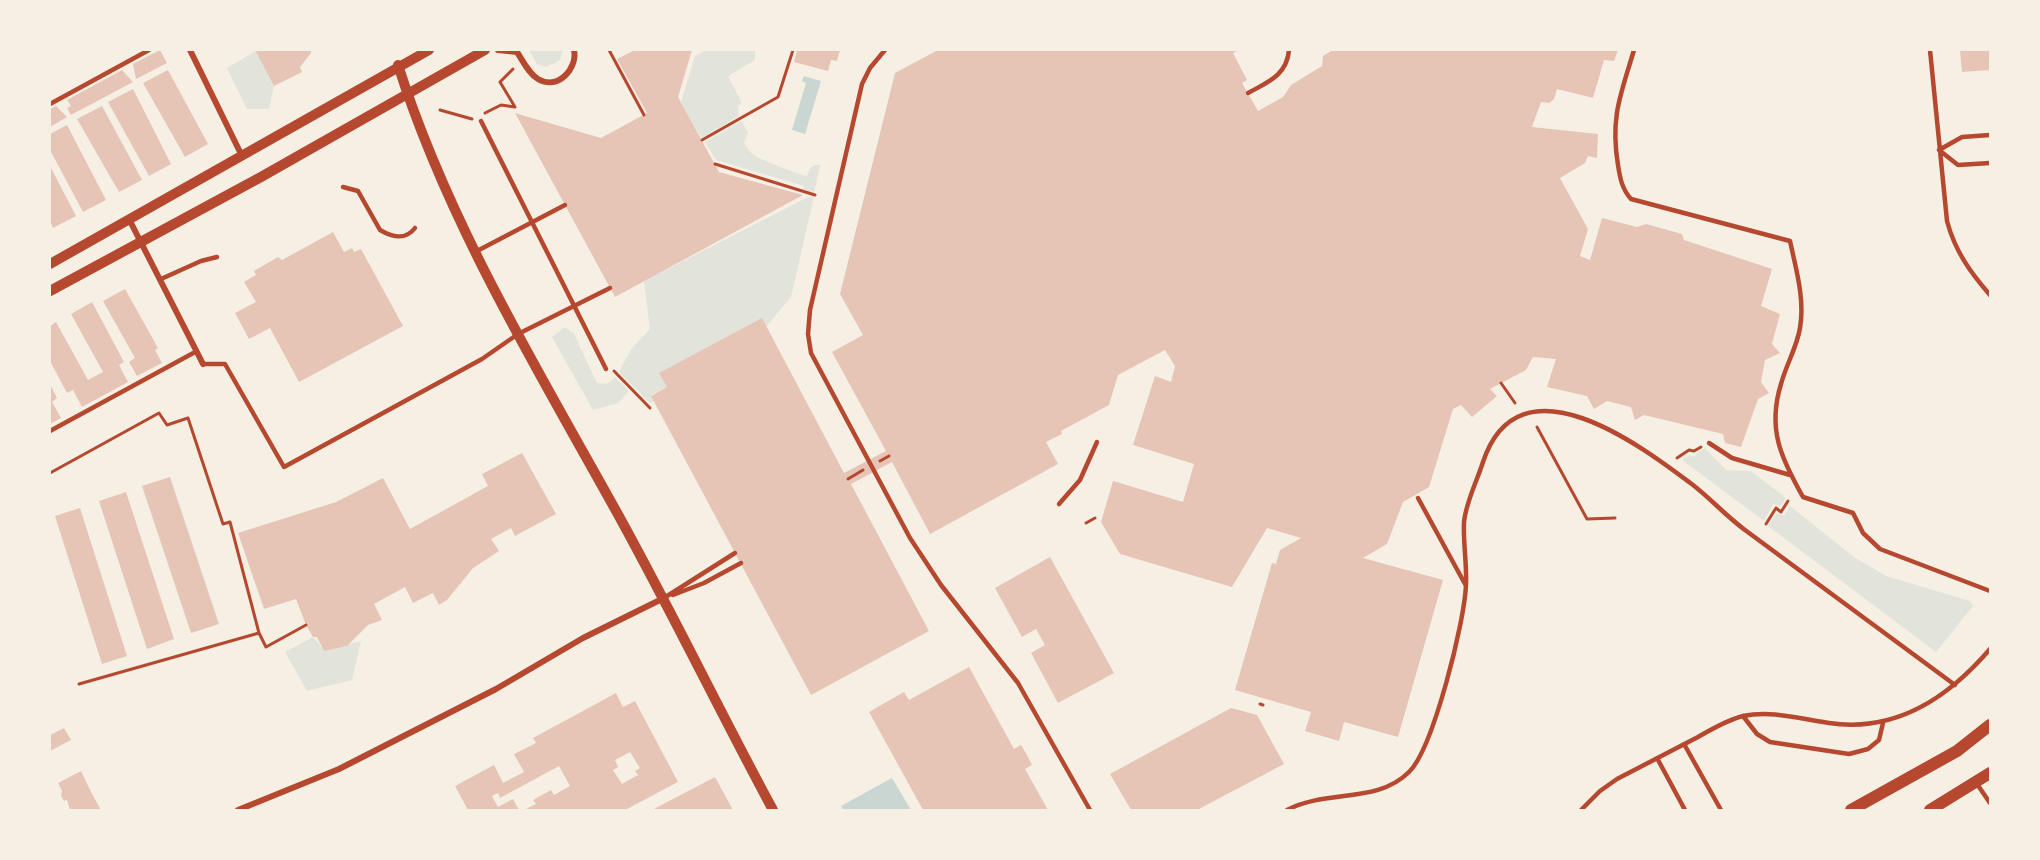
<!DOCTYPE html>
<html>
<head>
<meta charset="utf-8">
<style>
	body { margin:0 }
	#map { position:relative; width:2040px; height:860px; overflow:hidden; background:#f6efe4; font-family:Helvetica,sans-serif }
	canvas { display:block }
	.frame { position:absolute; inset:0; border:51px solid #f6efe4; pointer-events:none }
</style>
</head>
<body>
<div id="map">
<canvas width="2040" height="860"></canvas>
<div class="frame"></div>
</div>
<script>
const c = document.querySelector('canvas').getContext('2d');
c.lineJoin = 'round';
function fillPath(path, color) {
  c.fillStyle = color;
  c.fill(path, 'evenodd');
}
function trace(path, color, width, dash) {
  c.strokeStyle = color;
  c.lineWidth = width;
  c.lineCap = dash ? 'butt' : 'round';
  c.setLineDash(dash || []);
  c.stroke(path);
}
fillPath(new Path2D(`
	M529,50h34l-3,10 -14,7 -9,-3z
	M707,50h48v10l-27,16 14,27 -4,3 1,10 -38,22 -20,-36 14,-46z
	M256,51l18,35 -5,23h-22l-20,-41z
	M742,121l6,12 -4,10c4,6 7,11 13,14 6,3 47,20 50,19l3,-8 5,-3h5l-6,28 -11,-4 1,-3 -88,-26 -11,-18z
	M808,197h6l-23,100 -25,30 -106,47 7,13 -16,8 3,6 -4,2 -31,-31 12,-23 19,-20 -6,-48z
	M565,327l9,7 23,49 10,1 8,-7 14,14 -11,12 -25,7 -41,-73z
	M1705,448l21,22 25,1 35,27 -5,8 -8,-2 -9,17 -82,-61 8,-5 3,2z
	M1790,506l64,51 32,19 84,25 3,5 -37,46 -168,-126 9,-13 7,3z
	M313,637l11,13 37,-9 -9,39 -45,11 -22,-39z`), '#e2e4dc');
fillPath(new Path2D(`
	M804,76l17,5 -16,53 -13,-4 14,-47 -4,-2z
	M892,778l19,32h-68l-2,-4z`), '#c9d6d2');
fillPath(new Path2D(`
	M160,50l7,13 -31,16 -3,-15z
	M255,50h56v3l-11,14 2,5 -28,14z
	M635,50h57l-14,47 41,75 84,23 -188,102 -100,-184 86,25 46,-25 -30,-54z
	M797,50h43l-3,11 -6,-1 -3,11 -34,-9z
	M938,50h301l-6,3 14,27 -5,3 16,28 25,-14 8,-12 31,-19 1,-10 10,-6h285l-4,11 -10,-1 -11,38 -36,-9 -3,10 -5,4 -8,-1 -9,25 66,7 -1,24 -9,-2 -3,7 -25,15 28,51 -8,27 10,4 12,-42 35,9 9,-3 36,10 2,6 88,29 -11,37 19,8 -8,30 8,9 -15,7 -4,22 8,11 -11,6 -17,48 -16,-4 -2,-9 -79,-19 -9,5 -4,-13 -24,-6 -13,8 -7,-13 -40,-9 9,-28 -23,-2 -7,13 -36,19 7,7 -25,21 -11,-12 -8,4 -24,78 -26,15 -16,42 -24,14 80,22 -45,157 -54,-15 -5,19 -34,-10 6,-19 -76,-22 37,-127 4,1 4,-14 21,-12 -34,-10 -35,59 -112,-33 -19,-32 12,-41 70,21 11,-38 -61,-19 22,-69 16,6 4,-16 -10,-16 -47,25 -9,30 -48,26 1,3 -16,8 12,22 -128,70 -38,-72 -41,22 78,147 -118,64 -160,-299 16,-9 -8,-14 103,-55 82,155 42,-22 -54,-99 31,-17 -23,-41 55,-221z
	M1960,50h30v20l-28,2z
	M122,70l11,12 -62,33 -4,-7 4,-2 -4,-6z
	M168,70l40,74 -23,13 -42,-74z
	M133,89l38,75 -22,12 -41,-74z
	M56,106l11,11 -17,10v-18z
	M102,106l40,74 -23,12 -42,-73z
	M67,125l39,75 -23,12 -33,-62v-16z
	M50,166l26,50 -23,12 -3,-7z
	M333,232l11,20 8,-4 2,4 7,-3 42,77 -104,56 -29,-54 -21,11 -14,-26 21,-11 -12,-20 12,-7 -2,-4 24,-14 4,3z
	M125,289l33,59 -3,2 7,13 -25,13 -8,-14 6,-4 -32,-57z
	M92,302l32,60 -5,3 9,17 -46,25 -9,-17 -6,3 -17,-32v-35l6,-4 32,58 15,-8 -32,-58z
	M50,384l7,14 -5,4 9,16 -11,6z
	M522,453l34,61 -41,22 -4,-8 -20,11 8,12 -26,17 -26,32 -8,5 -6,-12 -20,10 -8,-16 -31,17 8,16 -14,5 -21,21 -23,5 -7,-14h-4l-7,-12 -10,-26 -32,10 -26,-76 98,-31 47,-24 27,51 78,-43 -6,-12z
	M170,477l49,147 -28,9 -49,-147z
	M126,492l48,147 -27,10 -48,-148z
	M80,508l47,148 -25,8 -47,-148z
	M1050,557l64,116 -56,30 -27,-50 14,-8 -9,-16 -14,8 -27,-49z
	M969,667l45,82 7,-4 6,10 5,10 -7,4 23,41h-125l-54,-98 35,-20 5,8z
	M616,693l7,14 12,-6 43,81 -53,28h-101l12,-6 -3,-4 18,-10 3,5 16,-9 -11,-20 -59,32 -2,-5 -6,3 6,11 15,-8 6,11h-51l-13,-24 39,-21 9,18 21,-11 -10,-18 22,-11 -3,-5zM630,752l10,16 -5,3 3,4 -16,9 -9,-14 5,-3 -3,-7z
	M1231,708l26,7 27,49 -87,46h-66l-21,-36z
	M64,728l7,12 -21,11v-16z
	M81,771l10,21 10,18h-31l-3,-10 -3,1 -3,-5 1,-5 -4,-8z
	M715,777l18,33h-81z`), '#e6c5b7');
trace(new Path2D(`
	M609,50l35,65
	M440,110l32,9
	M485,113l16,-8 14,2 -15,-25 13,-13
	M702,140l76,-43 15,-47
	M715,164l100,31
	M614,371l36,37
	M1501,383l14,20
	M1537,427l50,92 28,-1
	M1677,458l12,-8 5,1 7,-4
	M880,461l9,-5
	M50,473l109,-60 8,12 21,-7 35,106 7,-2 29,111
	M848,479l15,-9
	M1086,523l9,-5
	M1766,524l10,-16 5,4 7,-11
	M79,684l180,-51 7,14 40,-22
	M1260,704l3,1`), '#b5482f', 3);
trace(new Path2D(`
	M885,50l-15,18 -8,16 -52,226 -2,24 3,19 99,185 31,47 77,98 72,127
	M1634,50c-13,44 -24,67 -16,115 2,13 4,24 13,34l159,42c6,28 15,58 10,87 -3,19 -14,37 -19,56 -14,45 0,74 22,113l50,16 10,20 17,16 110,42
	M1930,50l17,171c8,30 23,51 43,74
	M1248,93c20,-11 39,-18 41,-43
	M50,104l99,-54
	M481,121l125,248
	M1939,150l19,15 32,-2
	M1939,150l23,-13 28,-2
	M343,187l15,4 22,39c12,7 25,11 35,-2
	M477,251l88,-46
	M161,279l40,-18 16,-4
	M203,364h22l59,103 198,-108 36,-25 92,-46
	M50,431l147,-80
	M1709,443l23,15 58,17
	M1418,498l47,86
	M1059,504l21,-24 17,-38
	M673,595l31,-12 37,-20
	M664,598l71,-45
	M1743,716l14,18 13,8 79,12 19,-5 11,-9 4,-17
	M1684,744l37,66
	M1657,758l28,52
	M1977,784l13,19
	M1287,810c40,-21 90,-6 122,-38 24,-23 56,-151 57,-188 1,-20 -3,-41 -2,-62 2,-20 13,-41 19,-60 36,-108 157,-17 210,23 18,14 33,31 52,45 70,51 140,103 210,155
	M1581,810l19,-19 17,-12c27,-14 54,-28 81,-42 14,-8 29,-17 45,-21 29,-6 57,3 86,7 67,10 119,-25 161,-74`), '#b5482f', 4.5);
trace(new Path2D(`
	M190,50l52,106
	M498,50l19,2c6,9 12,22 21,27 20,12 40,-11 36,-29
	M129,219l74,145
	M238,810l101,-41 157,-80 87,-51 81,-40`), '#b5482f', 6);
trace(new Path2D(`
	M398,65c50,157 137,300 217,444 55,99 104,201 158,301
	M50,264l379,-214
	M50,291l211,-114 224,-127`), '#b5482f', 10);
trace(new Path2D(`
	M1851,810l106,-59 33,-26
	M1930,810l60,-37`), '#b5482f', 12);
</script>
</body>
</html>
